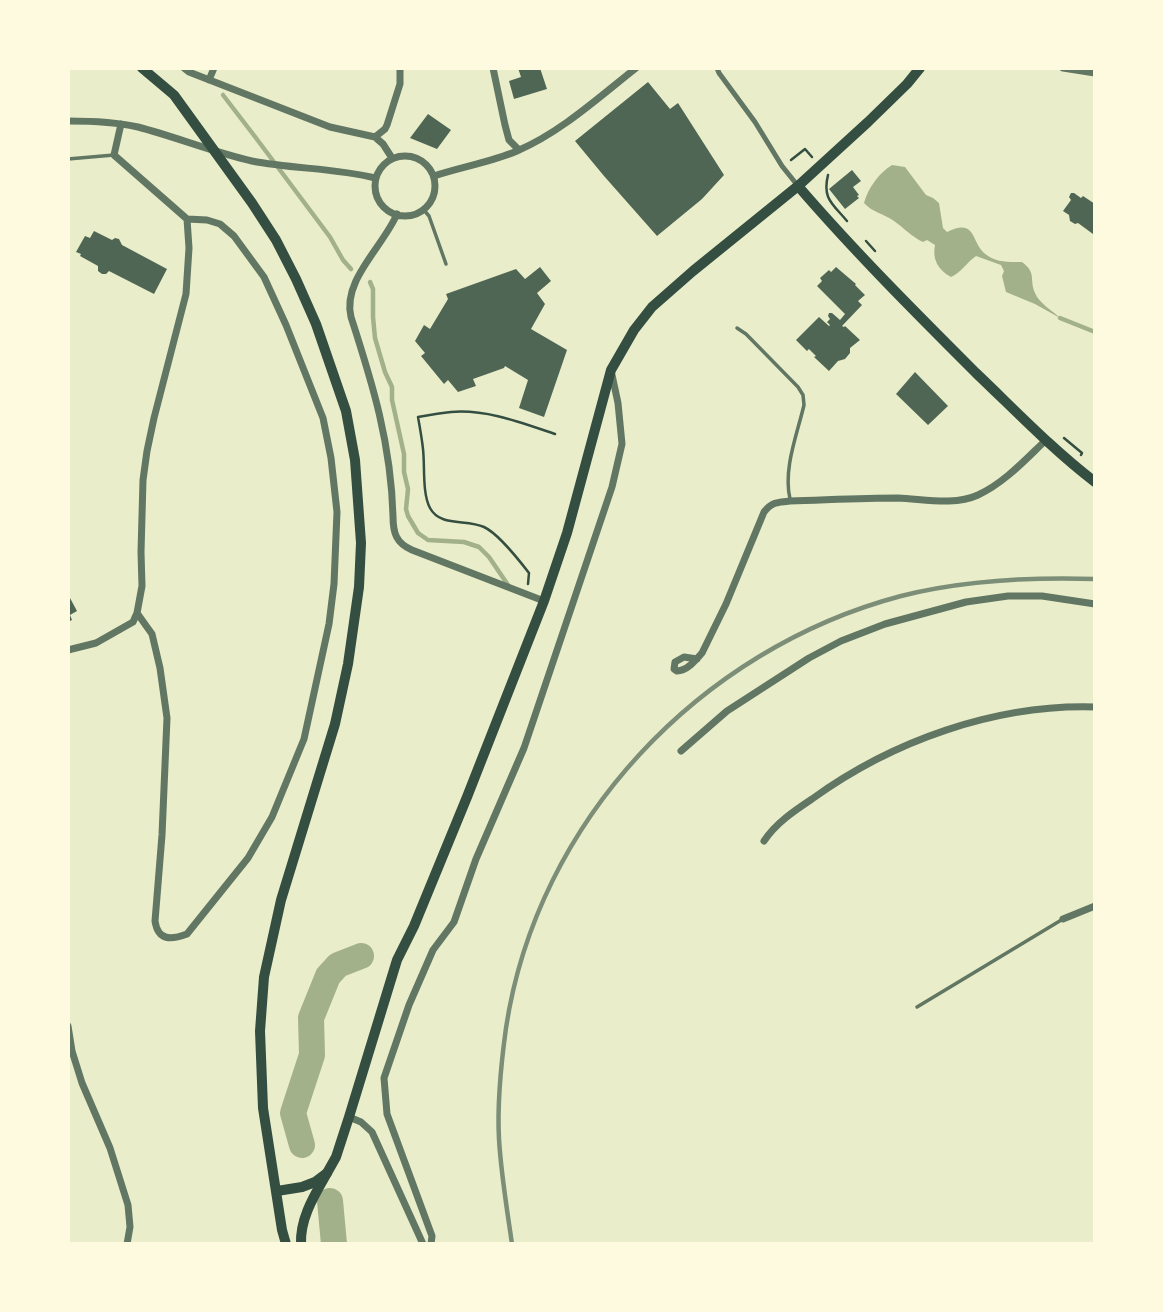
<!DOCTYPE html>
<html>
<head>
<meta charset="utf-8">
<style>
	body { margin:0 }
	#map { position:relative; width:1163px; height:1312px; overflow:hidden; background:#e9edc9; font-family:Helvetica,sans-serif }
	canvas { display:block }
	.frame { position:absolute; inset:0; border:70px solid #fefae0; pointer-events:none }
</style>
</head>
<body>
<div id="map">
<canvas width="1163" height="1312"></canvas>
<div class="frame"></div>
</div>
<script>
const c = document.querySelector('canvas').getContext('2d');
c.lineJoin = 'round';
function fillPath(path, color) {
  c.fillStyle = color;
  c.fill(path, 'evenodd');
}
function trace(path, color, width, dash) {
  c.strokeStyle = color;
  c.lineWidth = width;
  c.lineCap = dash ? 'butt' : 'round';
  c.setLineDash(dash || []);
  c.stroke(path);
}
fillPath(new Path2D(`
	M892,165l13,2 21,28 7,3 6,5 4,25 4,4c29,-14 24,9 37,21 12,10 24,9 38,9 15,11 7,17 13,31 4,10 18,18 25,25l-25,-14 -29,-12 -4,-16 2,-5 -3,-6 -25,-9c-10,7 -14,16 -25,21 -13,-7 -19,-18 -16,-32l-8,-5 -4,2c-11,-5 -19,-14 -29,-21 -10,-7 -22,-9 -30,-18 4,-15 15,-30 28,-38z`), '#a3b18a');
trace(new Path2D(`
	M223,95l33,43 74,99 13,23 8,9
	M370,282l3,7v28l2,21 10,34 7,15v13l12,54v18l4,17 -2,20 2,7 10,17 10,7 36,2 15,5 10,10 19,28
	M1060,318l35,14`), '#a3b18a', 4.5);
trace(new Path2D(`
	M302,1145l-9,-32 19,-58 -1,-37 17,-42 10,-11 23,-9
	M330,1201l4,43`), '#a3b18a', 26);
fillPath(new Path2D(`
	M518,68h22l7,21 -33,10 -5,-18 12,-4z
	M648,82l22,27 8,-6 46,72 -22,24 -45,37 -53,-60 -29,-35z
	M428,114l23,16 -14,19 -27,-11z
	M852,170l9,11 -8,6 6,8 -2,1 2,2 -14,11 -16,-20z
	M1071,193h3l7,5 2,-2 12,8v27l-2,3 -15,-11 -3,1 -5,-3 -1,-6 -6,-4 8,-11 -2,-3z
	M94,231l18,9 3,-2 4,1 3,6 45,24 -13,25 -45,-23 -3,3h-4l-4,-3v-5l-18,-10 1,-2 -5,-2 9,-16 5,2z
	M540,267l11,14 -14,12 8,11 -14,25 36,21 -23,67 -25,-9 9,-28 -23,-14 -1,2 -31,11 3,7 -18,6 -10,-12 -4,4 -23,-28 4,-3 -10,-12 9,-16 6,4 18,-30 -2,-5 70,-25 9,10z
	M836,267l20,17 -1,1 10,10 -7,6 4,4 -20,21 2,1 1,-1 15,14 -10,8v5l-5,6 -7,2 -9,10 -15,-14 2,-1 -7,-7 -2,2 -11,-11 23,-23 10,9 1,-1 -3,-3 3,-3 -2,-3 1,-3h3l8,7 5,-6 -28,-28 5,-5 -2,-3 9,-8 2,2z
	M915,372l33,34 -20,19 -32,-31z
	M70,598l7,13 -7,4 2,5 -4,2v-23z`), '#4f6655');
trace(new Path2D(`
	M791,160l14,-11 7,8
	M828,175c-6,24 5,29 19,46
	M866,241l9,10
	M1064,438l18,15 -1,2
	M528,584l1,-11c-10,-13 -32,-40 -45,-46 -18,-8 -44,0 -54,-19 -8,-15 -5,-42 -7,-59 -1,-10 -3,-21 -5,-32 11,-2 22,-4 33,-5 36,-3 71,11 104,22`), '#344e41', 2.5);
trace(new Path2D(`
	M68,159l46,-4
	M423,209l6,7 17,48
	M737,328l9,6 52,53 5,8 1,10c-7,30 -21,64 -14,94
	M917,1007l146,-88`), '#617663', 3.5);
trace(new Path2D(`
	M717,68l2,5 36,49 27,44 16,20`), '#617663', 5);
trace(new Path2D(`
	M184,68l5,4 141,55 45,10 8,7 9,14
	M493,68l12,57 4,15 10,10
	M1063,68l32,5
	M209,80l5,-12
	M68,121c23,0 48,1 70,6 38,10 75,25 114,34 41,8 83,7 123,17
	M375,137l10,-8 2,-4 13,-41v-16
	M375 186a30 30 0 1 1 60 0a30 30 0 1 1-60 0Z
	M434,176c27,-9 57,-14 83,-25 44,-19 81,-53 119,-83
	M397,214c-14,33 -55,66 -46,103 22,68 40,127 42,199 0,17 3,27 19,34l132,51
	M137,613l15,21 8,34 7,50 -5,117 -7,86c3,20 16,19 32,13l61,-76 24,-41 32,-78 25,-115 5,-40 3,-72 -6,-54 -8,-40 -37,-93 -22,-48 -30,-41 -14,-12 -13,-4 -20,-1
	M68,650l28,-7 37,-21 4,-9 5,-27 -1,-34 2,-72 4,-29 7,-33 32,-124 3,-46 -2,-29 -73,-64 7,-31
	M697,659l-13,-2 -9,5 -1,7 3,2c10,0 19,-11 25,-18l24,-49 38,-92c8,-10 14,-10 26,-11 36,-1 72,-3 108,-3 26,1 56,8 80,-3 26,-12 47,-35 67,-54
	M681,751l46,-40 82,-53 32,-17 44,-17 81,-22 42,-6h34l53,8
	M764,841c12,-18 30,-30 48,-42 80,-58 183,-95 283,-92
	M1063,919l32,-13
	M68,1026l4,25 10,32 28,65 18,57 2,22 -3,17
	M349,1117l12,5 11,10 51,112
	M431,1244l1,-8 -45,-122 -3,-36 25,-73 24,-55 21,-28 22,-63 48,-111 88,-261 10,-43 -4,-41 -6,-28`), '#617663', 7);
trace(new Path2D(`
	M798,186c56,65 117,126 178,187 39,37 76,76 119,109
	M277,1191l25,-4 13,-5 12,-9 9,-16 13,-40 48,-157 17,-34 53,-129 77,-196 23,-68 44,-163 23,-40 18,-23 41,-36 105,-85 70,-64 39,-38 13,-16`), '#344e41', 10);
trace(new Path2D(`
	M142,68l32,27 78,108 24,37 20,39 20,45 30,87 9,49 6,83 -2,44 -11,77 -13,60 -54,176 -17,77 -4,54 3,77 19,122 4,14
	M301,1244c-1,-26 13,-48 26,-71`), '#344e41', 10);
trace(new Path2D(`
	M512,1244c-5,-35 -11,-70 -13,-105 -2,-37 2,-75 7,-111 31,-207 194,-379 395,-432 63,-16 128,-19 194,-17`), '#7c8e77', 4.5);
</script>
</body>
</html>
